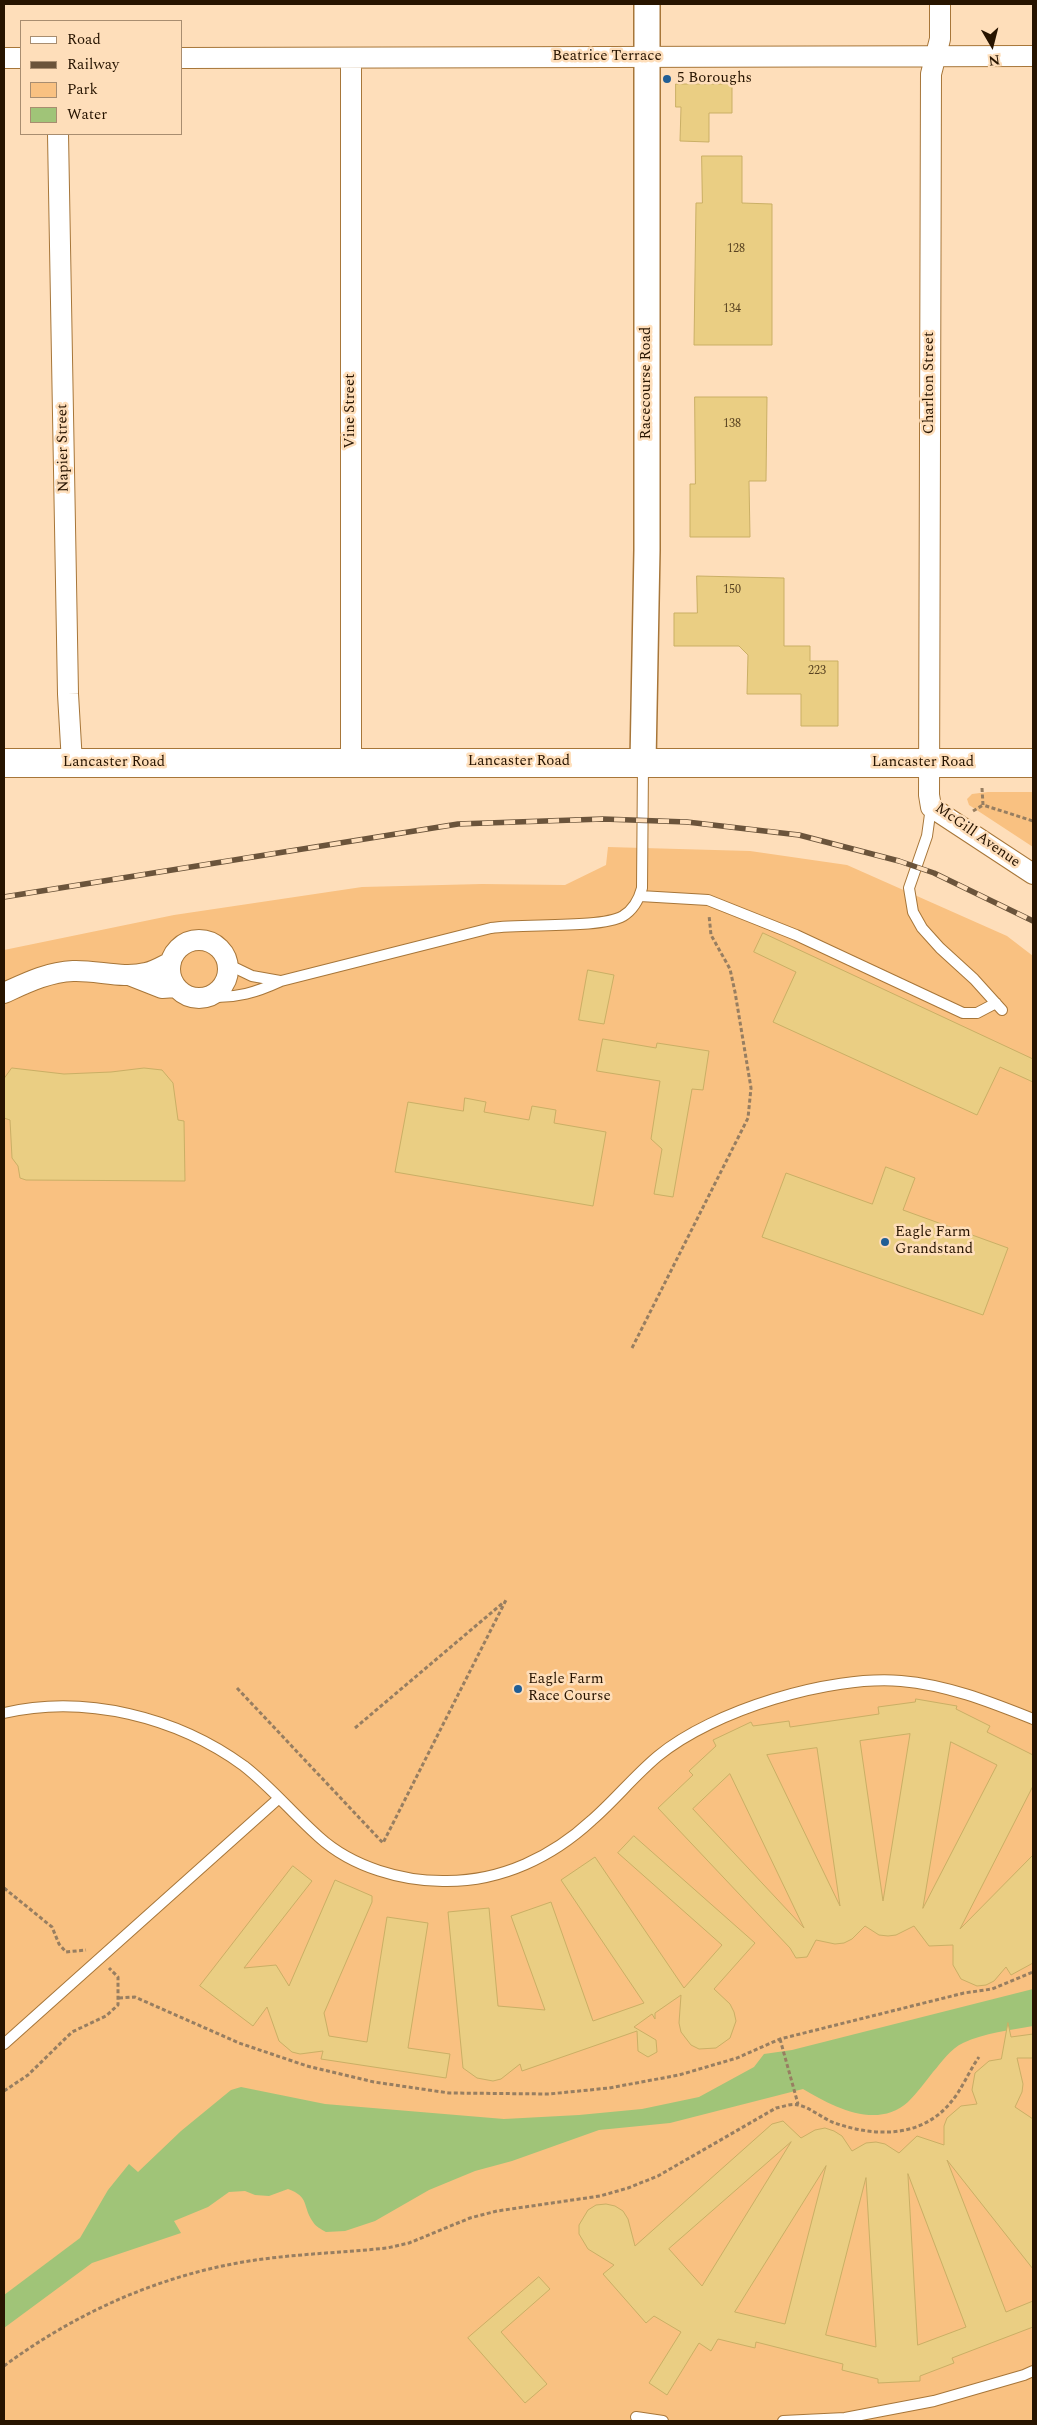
<!DOCTYPE html>
<html>
<head>
<meta charset="utf-8">
<style>
	body { margin:0 }
	#map { position:relative; width:1037px; height:2425px; overflow:hidden; background:#fedeba; font-family:Spectral,serif }
	canvas { display:block }
	.frame { position:absolute; inset:0; border:5px solid #271400; pointer-events:none }
	.legend { position:absolute; left:20px; top:20px; width:162px; height:115px; box-sizing:border-box; background:#fedeba; border:1px solid #a88d70; margin:0; padding:6px 9px; list-style:none; font-size:15px; color:#271400 }
	.legend li { display:flex; align-items:center; gap:10px; height:25px }
	.legend b { width:25px; border:1px solid #a88d70 }
	.north { position:absolute; left:967px; top:20px; width:50px; height:50px; -webkit-text-stroke:4px #fedeba; paint-order:stroke; rotate:172deg; font-size:14px; font-weight:700; line-height:20px; text-align:center; color:#271400 }
	.north::after { content:''; display:block; margin:auto; width:18px; height:22px; background:#271400; clip-path:polygon(50% 0,100% 100%,50% 72%,0 100%) }
</style>
</head>
<body>
<div id="map">
<canvas width="1037" height="2425"></canvas>
<div class="frame"></div>
<ul class="legend">
<li><b style="height:6px;background:#fff"></b>Road</li>
<li><b style="height:6px;background:#6b543b"></b>Railway</li>
<li><b style="height:14px;background:#f9c181"></b>Park</li>
<li><b style="height:14px;background:#a0c478"></b>Water</li>
</ul>
<div class="north">N</div>
</div>
<script>
const c = document.querySelector('canvas').getContext('2d');
c.lineJoin = 'round';
function fillPath(path, color) {
  c.fillStyle = color;
  c.fill(path, 'evenodd');
}
function trace(path, color, width, dash) {
  c.strokeStyle = color;
  c.lineWidth = width;
  c.lineCap = dash ? 'butt' : 'round';
  c.setLineDash(dash || []);
  c.stroke(path);
}
function label(font, color, halo, rows, align = 'center') {
  c.font = font + ' Spectral,serif';
  c.lineWidth = 5;
  c.setLineDash([]);
  c.textBaseline = 'middle';
  c.strokeStyle = halo;
  c.fillStyle = color;
  for (const [text, x, y, turn = 0] of rows) {
    c.save();
    c.translate(x, y);
    c.rotate((+turn || 0) * Math.PI / 180);
    c.textAlign = isNaN(turn) ? turn : align;
    if (halo) c.strokeText(text, 0, 0);
    c.fillText(text, 0, 0);
    c.restore();
  }
}
fillPath(new Path2D(`
	M988,792h45v55l-64,-42 -2,-6 5,-5z
	M608,847l142,4 97,14 160,71 26,20v1465h-1029v-1471l170,-35 188,-28 120,-3 83,1 41,-20z`), '#f9c181');
fillPath(new Path2D(`
	M1033,1989v37c-22,4 -49,7 -70,17 -13,6 -21,19 -30,29 -8,10 -16,21 -25,30 -31,28 -75,5 -105,-13l-133,34 -71,7 -87,31 -37,10 -46,19 -54,31 -30,10 -19,1c-5,-3 -10,-5 -13,-10 -11,-16 -3,-25 -25,-33l-19,7 -14,-1 -10,-4 -16,1 -21,15 -34,14 7,12 -89,30 -88,65v-33l76,-57 28,-48 21,-26 9,8 43,-41 50,-41 10,-3 84,17 179,15 75,-4 63,-6 57,-12 55,-30 10,-13 28,-4z`), '#a0c478');
const building = new Path2D(`
	M676,84h56v29h-23v29l-29,-1 1,-34h-5z
	M702,156h40v47l30,1v141h-78l2,-142h6z
	M695,397h72l-1,84h-17l1,56h-60v-53h5z
	M697,576l87,2v68h26v15h28v65h-37v-32h-54l1,-39 -9,-9h-65v-33h23z
	M763,933l270,126v23l-33,-15 -23,48 -204,-93 23,-50 -42,-20z
	M588,970l26,5 -10,49 -25,-4z
	M603,1039l53,9 1,-5 52,8 -6,39 -11,-1 -19,108 -19,-3 8,-45 -11,-10 9,-58 -63,-10z
	M12,1068l52,6 47,-2 33,-4 18,2 11,13 5,37 6,1 1,60 -159,-1 -6,-2 -2,-12 -6,-8 -2,-38 -6,-2v-39z
	M465,1098l21,4 -2,10 45,8 3,-14 24,4 -2,13 52,9 -13,74 -198,-34 13,-70 55,9z
	M886,1167l29,11 -12,32 105,38 -25,67 -221,-78 24,-64 86,31z
	M916,1699l41,7 -1,3 34,17 -3,6 46,23v31l-73,143 73,-74v108l-22,12 -5,-8 -12,14 -8,4 -9,1 -16,-7 -8,-14v-20l-24,1 -15,-20 -18,9 -8,1 -9,-1 -14,-9 -13,13 -8,4 -9,1 -19,-4 -9,17 -11,1 -6,-10 -132,-140 35,-33 -4,-4 27,-25 -3,-6 38,-18 2,4 36,-5 1,6 89,-13 -1,-7 37,-5zM910,1734l-27,167 -23,-160zM951,1742l46,23 -74,143zM817,1748l23,158 -73,-151zM730,1774l74,154 -111,-119z
	M634,1836l121,107 -41,46 16,15 4,8 2,9 -6,17 -14,10 -17,1 -8,-4 -10,-13 -2,-9 2,-28 -26,18v6l-3,-5 -18,13 22,13 1,12 -9,5 -10,-6 -1,-20 -115,40 -2,-7 -19,15 -8,2 -16,-3 -14,-10 -15,-156 41,-4 9,98 47,4 -34,-94 40,-14 42,119 51,-18 -83,-123 34,-23 89,131 38,-43 -104,-92z
	M293,1866l19,15 -68,87 32,-3 13,21 46,-106 37,16v6l-48,111 5,23 38,6 20,-125 41,6 -20,125 42,6 -4,24 -125,-19 2,-8 -23,3 -8,-2 -13,-11 -12,-34 -14,19 -53,-40z
	M1008,2023l3,14 22,-3v24h-16l6,26 -1,8 -7,15 18,12v150l-86,-109 59,152 27,-11v26l-81,31 2,5 -34,13v5l-42,2v-4l-36,-9 1,-6 -87,-22 -1,6 -37,-9 -7,12 -12,-8 -32,52 -18,-12 32,-51 -27,-16 -8,7 -43,-49 11,-9 -26,-16 -9,-15v-9l9,-15 8,-5 10,-1 9,2 8,5 5,8 7,27 137,-122 11,-3 18,17 14,-8 10,-2 9,3 8,5 10,15 14,-8 10,-1 9,2 14,9 18,-17 27,9v-19l3,-8 14,-12 16,-2 -5,-14 3,-17 14,-12 12,-2zM791,2142l-89,144 -33,-37zM826,2166l-41,158 -50,-12zM908,2174l58,153 -48,18zM866,2178l10,169 -50,-12z
	M539,2277l11,12 -49,43 46,52 -22,19 -57,-65z`);
fillPath(building, '#eace83');
trace(building, '#caaf65', 1);
const service = new Path2D(`
	M931,807l-4,29 -18,52 4,24 9,16 18,20 34,31 28,31
	M640,896l68,4 88,35 167,78h14l19,-10
	M227,964l25,12 28,5
	M209,996c27,3 48,-4 72,-15l210,-53c31,-5 109,1 132,-12 10,-6 16,-17 19,-28l1,-123
	M4,1713c81,-19 173,4 240,53 27,21 49,48 75,71 33,30 84,45 128,44 55,0 105,-24 145,-61 23,-20 42,-44 66,-64 56,-46 172,-81 243,-75 47,4 89,21 132,38
	M4,2044l274,-245
	M636,2417l27,4
	M783,2421l62,-3 89,-17 90,-26 9,-4`);
const minor = new Path2D(`
	M940,4v35l-9,35 -2,721 2,12 102,67
	M4,58h17
	M181,58l852,-2
	M351,59v703
	M58,134l10,560 4,69
	M170 969a29 29 0 1 1 58 0a29 29 0 1 1-58 0Z
	M129,975l33,13 14,-1
	M4,993c22,-10 44,-21 69,-22 24,-1 50,8 73,2 9,-2 17,-7 25,-11`);
const tertiary = new Path2D(`
	M643,762l4,-212v-546`);
const secondary = new Path2D(`
	M4,763h1029`);
trace(service, '#a77639', 12);
trace(minor, '#a77639', 22);
trace(tertiary, '#a77639', 28);
trace(secondary, '#a77639', 30);
trace(new Path2D(`
	M982,788l1,17 50,16
	M973,811l10,-6
	M632,1348l116,-230 3,-30 -16,-96 -5,-23 -19,-34 -2,-20
	M237,1688l146,155 123,-243
	M355,1728l149,-126
	M4,1888l48,39 7,17 7,8 20,-2
	M119,1998l16,-1 104,46 68,23 67,16 75,11 100,1 60,-6 70,-13 58,-17 43,-19 184,-46 28,-4 41,-17
	M780,2039l18,65
	M4,2091l24,-16 44,-43 34,-16 12,-11v-28l-9,-9
	M4,2366c70,-52 152,-89 239,-104 47,-8 96,-9 144,-14l22,-5 61,-25 27,-7 103,-15 28,-8 30,-12 118,-68c6,-1 16,-5 22,-3 11,2 23,12 34,17 41,15 89,17 119,-20 10,-11 18,-31 28,-45`), '#977e61', 3, [4, 2.5]);
trace(service, '#fff', 10);
trace(minor, '#fff', 20);
trace(tertiary, '#fff', 25);
trace(secondary, '#fff', 28);
const rail = new Path2D(`
	M4,897l454,-73 145,-5 84,3 112,13 100,26 35,12 99,48`);
trace(rail, '#6b543b', 5.5);
trace(rail, '#fedeba', 4, [11]);
for (const [x, y, r, color] of [
	[667,79,5,"#215e95"],
	[885,1242,5,"#215e95"],
	[518,1689,5,"#215e95"]
]) {
  const dot = new Path2D();
  dot.arc(x, y, r, 0, 2 * Math.PI);
  c.fillStyle = color;
  c.fill(dot);
  trace(dot, '#fedeba', 2);
}
label('12px', '#584221', null, [
	["128",736,250],
	["134",732,310],
	["138",732,425],
	["150",732,591],
	["223",817,672]
]);
label('15px', '#271400', '#fedeba', [
	["Beatrice Terrace",607,57],
	["Racecourse Road",647,383,-90],
	["Charlton Street",930,383,-90],
	["Vine Street",351,411,-90],
	["Napier Street",64,448,-91],
	["Lancaster Road",519,762],
	["Lancaster Road",114,763],
	["Lancaster Road",923,763],
	["McGill Avenue",977,836,35]
]);
label('15px', '#271400', '#fedeba', [
	["5 Boroughs",677,79],
	["Eagle Farm",895,1233],
	["Grandstand",895,1250],
	["Eagle Farm",528,1680],
	["Race Course",528,1697]
], 'left');
</script>
</body>
</html>
